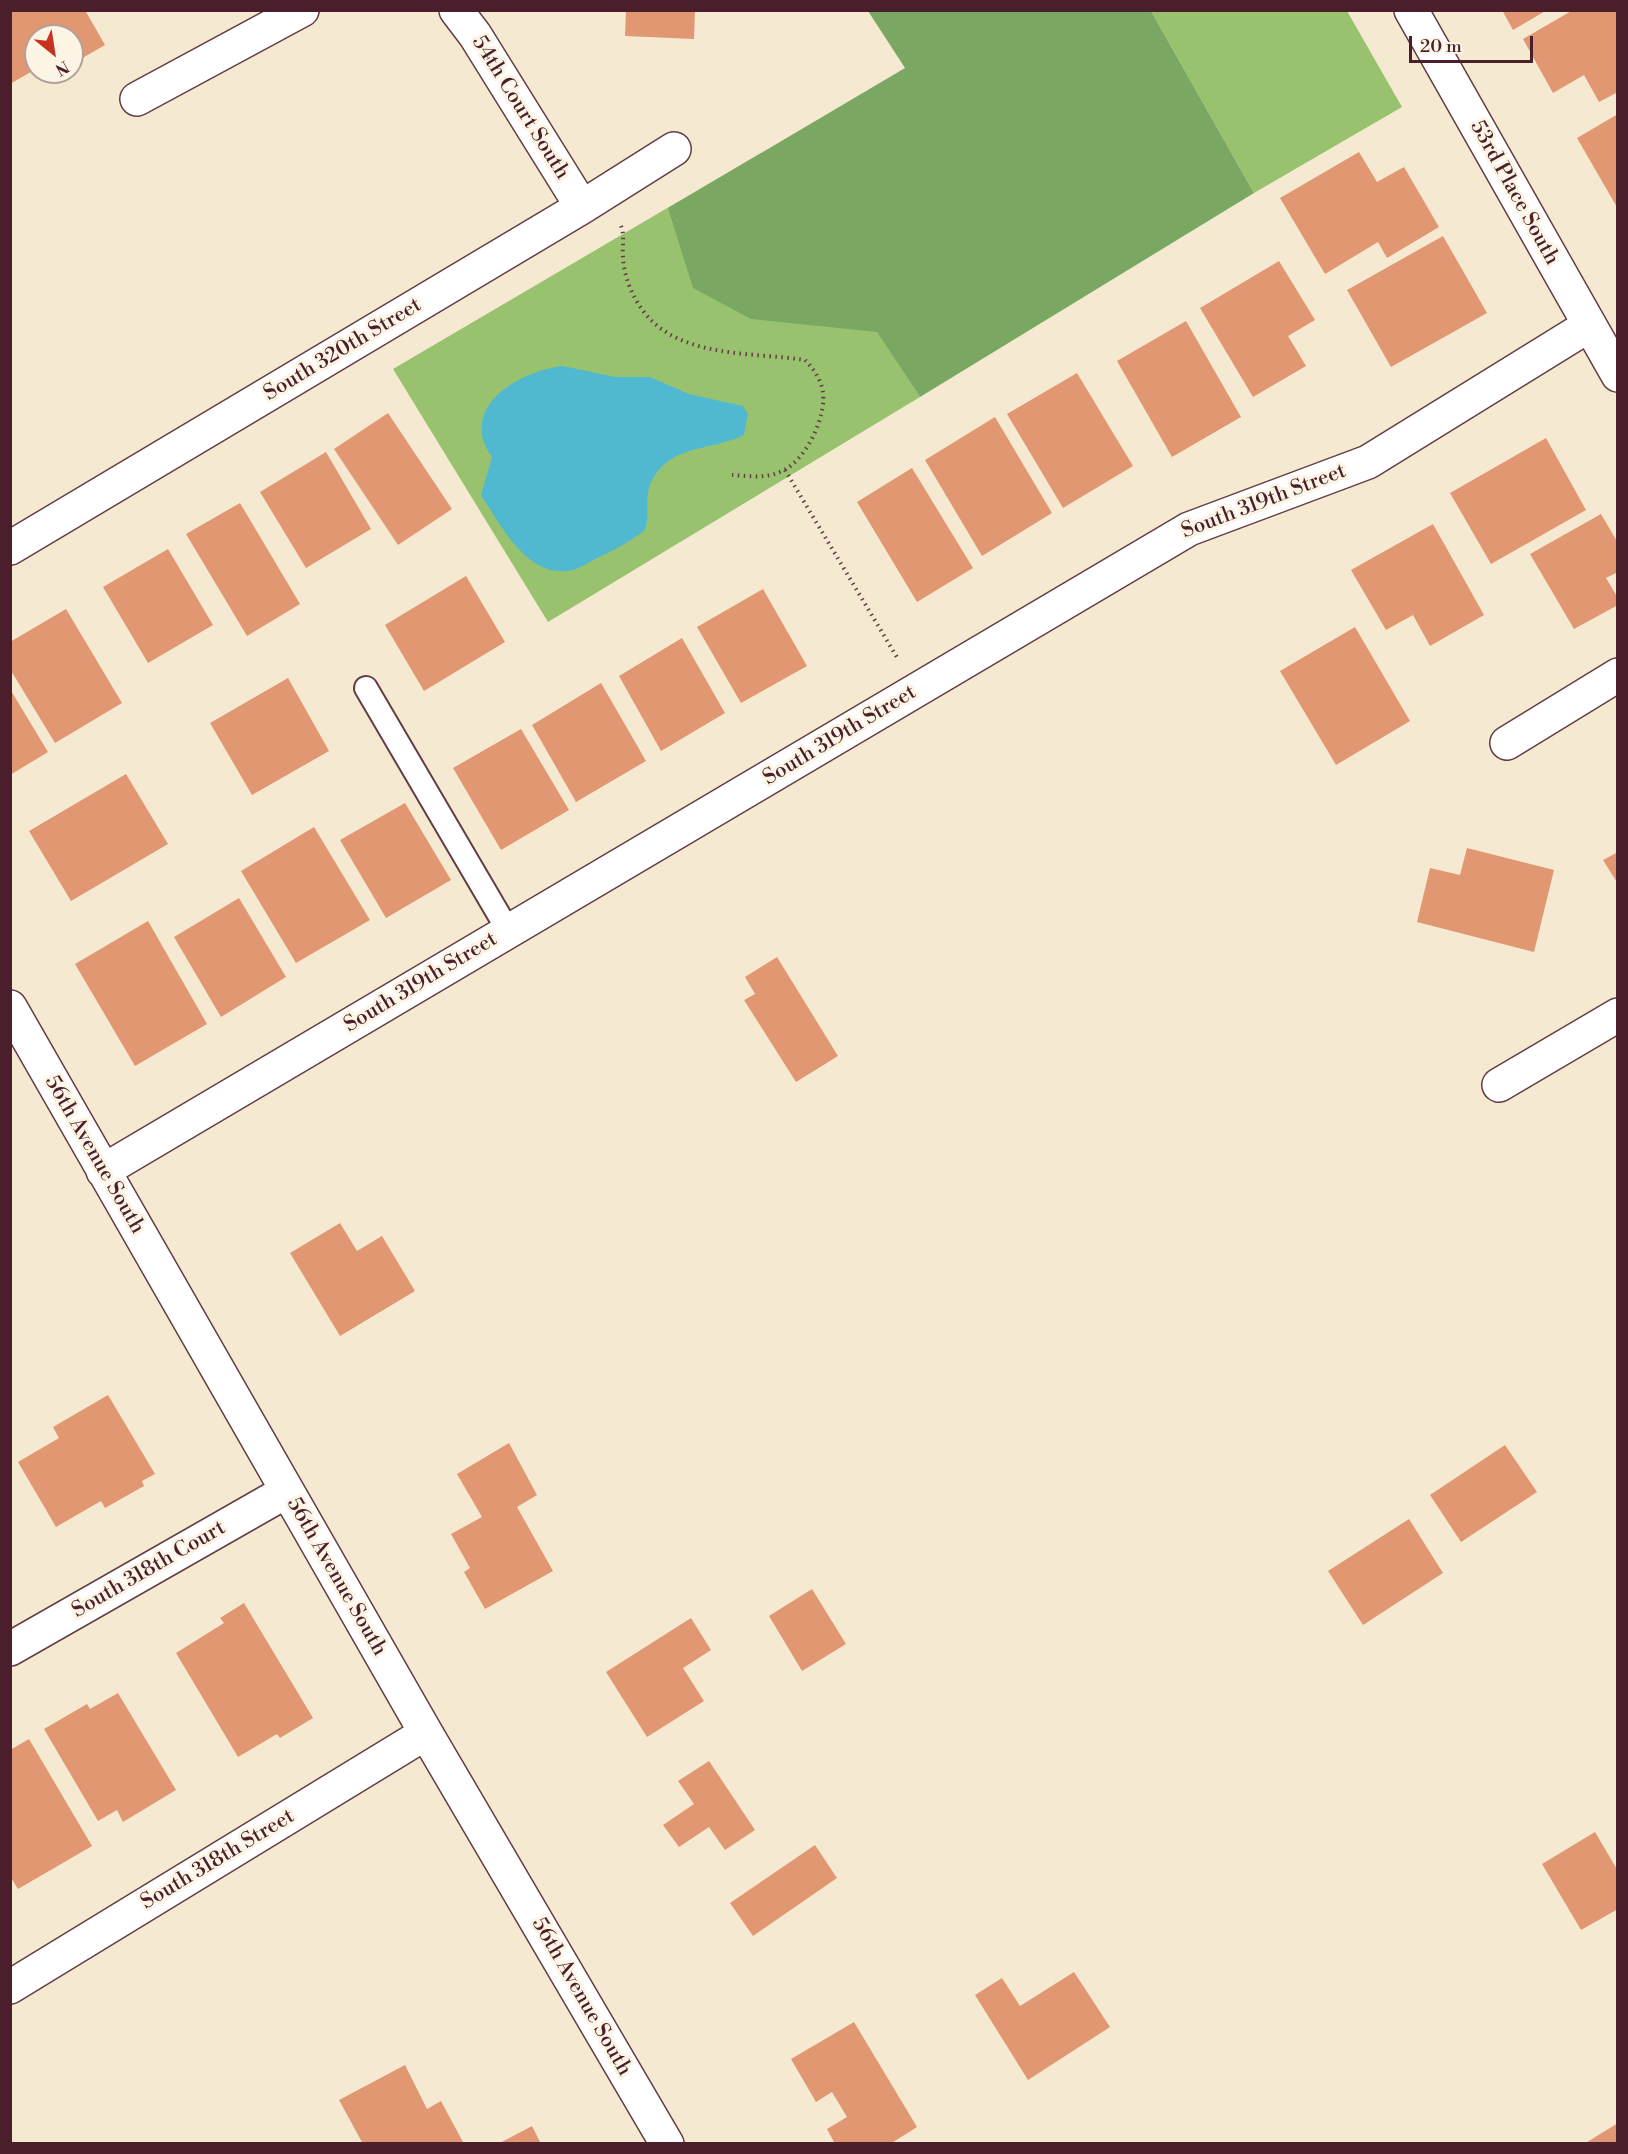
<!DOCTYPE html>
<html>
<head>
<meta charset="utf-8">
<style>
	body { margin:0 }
	#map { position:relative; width:1628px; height:2154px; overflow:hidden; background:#f5ead1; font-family:"Libre Bodoni",serif }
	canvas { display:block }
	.frame { position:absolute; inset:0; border:12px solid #4a1f2b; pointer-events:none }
	.north { position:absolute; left:24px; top:24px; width:60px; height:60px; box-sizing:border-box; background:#fcf5e5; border:2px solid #b59f9b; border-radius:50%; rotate:150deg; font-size:16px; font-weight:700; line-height:24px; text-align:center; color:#4a1f2b }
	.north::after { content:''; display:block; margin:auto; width:21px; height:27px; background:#c8321e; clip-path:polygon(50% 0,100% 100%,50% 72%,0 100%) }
	.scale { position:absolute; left:1409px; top:36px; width:124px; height:27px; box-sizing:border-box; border:3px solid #4a1f2b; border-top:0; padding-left:8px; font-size:18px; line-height:21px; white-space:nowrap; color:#4a1f2b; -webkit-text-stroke:4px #fcf5e5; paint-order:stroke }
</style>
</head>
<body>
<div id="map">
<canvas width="1628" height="2154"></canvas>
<div class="frame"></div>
<div class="north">N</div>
<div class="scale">20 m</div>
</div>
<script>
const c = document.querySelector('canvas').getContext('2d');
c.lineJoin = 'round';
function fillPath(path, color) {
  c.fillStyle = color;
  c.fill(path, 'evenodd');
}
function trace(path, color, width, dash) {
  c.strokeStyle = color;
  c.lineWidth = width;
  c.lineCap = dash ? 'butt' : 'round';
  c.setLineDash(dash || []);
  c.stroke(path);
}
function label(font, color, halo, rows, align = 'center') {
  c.font = font + ' "Libre Bodoni",serif';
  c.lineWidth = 6;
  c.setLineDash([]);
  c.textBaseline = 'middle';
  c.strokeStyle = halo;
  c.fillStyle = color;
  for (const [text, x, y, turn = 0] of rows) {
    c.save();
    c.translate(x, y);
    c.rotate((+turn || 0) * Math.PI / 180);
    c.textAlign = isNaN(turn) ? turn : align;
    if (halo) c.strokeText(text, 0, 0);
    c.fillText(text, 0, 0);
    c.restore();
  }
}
fillPath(new Path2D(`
	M1151,11h196l55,96 -148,86z
	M761,153l159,244 -372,225 -155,-253z`), '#99c26f');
fillPath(new Path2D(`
	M868,11h283l103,182 -334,204 -43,-65 -126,-13 -58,-31 -25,-80 237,-140z`), '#7aa862');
fillPath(new Path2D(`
	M563,366l52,11h35l39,17 54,12 5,8 -4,21c-34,17 -79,8 -95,53 -4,14 1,29 -4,42 -15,12 -31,20 -48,28 -10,5 -18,12 -30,13 -41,5 -67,-47 -86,-76l11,-38c-35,-50 27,-86 71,-91z`), '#51b9cf');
fillPath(new Path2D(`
	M10,10h75l20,35 -33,19v-28h-36v33l-26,15z
	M626,10h69l-1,29 -69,-3z
	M1502,10h45l-34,20z
	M1573,10h45v82l-19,10 -15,-27 -31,18 -30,-54z
	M1618,114v95l-41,-71z
	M1359,152l18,30 27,-15 35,60 -52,31 -9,-16 -53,32 -45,-76z
	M1443,236l44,77 -96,54 -44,-77z
	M1279,261l36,59 -27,16 18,30 -53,31 -53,-89z
	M1186,321l55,96 -69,40 -55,-96z
	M1077,373l56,93 -70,42 -56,-94z
	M388,413l64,96 -54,36 -64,-96z
	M995,417l57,96 -70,43 -57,-96z
	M1546,438l40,72 -95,54 -41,-71z
	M326,452l45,77 -65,39 -46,-76z
	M912,468l61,100 -56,34 -60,-100z
	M240,503l60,101 -53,32 -61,-102z
	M1601,514l17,29v29l-12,6 12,20v7l-44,24 -44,-75z
	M1433,524l51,91 -54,31 -17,-31 -27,15 -35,-60z
	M168,549l45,76 -65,38 -45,-76z
	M466,576l39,66 -81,49 -39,-66z
	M763,589l44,77 -66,37 -44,-76z
	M66,609l56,94 -67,40 -45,-74v-27z
	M1355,627l55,94 -74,44 -56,-94z
	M682,638l43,75 -64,38 -42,-75z
	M288,678l41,73 -77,44 -42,-72z
	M601,683l45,78 -70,41 -44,-77z
	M10,689l38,63 -38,23z
	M521,729l48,81 -68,40 -48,-82z
	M126,774l42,70 -97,57 -42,-70z
	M405,803l46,77 -65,38 -46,-78z
	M314,827l56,93 -74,43 -55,-92z
	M1467,848l87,22 -20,82 -117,-30 13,-54 30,7z
	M1618,852v32l-15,-24z
	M239,898l47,79 -65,40 -47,-80z
	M148,921l59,103 -72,42 -60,-102z
	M777,957l61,99 -42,26 -52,-82 11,-6 -10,-17z
	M340,1223l17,28 25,-15 33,55 -75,45 -50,-83z
	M108,1395l47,79 -13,7 2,5 -39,22 -4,-7 -45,26 -38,-65 41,-24 -6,-11z
	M509,1443l28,52 -20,12 36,64 -68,38 -21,-37 6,-4 -19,-34 31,-17 -25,-43z
	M1505,1445l32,47 -76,50 -31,-47z
	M1409,1519l34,54 -80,52 -35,-54z
	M812,1589l34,55 -44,27 -33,-55z
	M244,1603l69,115 -33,20 -3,-4 -39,23 -62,-104 48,-30 -4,-5z
	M691,1618l20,32 -28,18 21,33 -57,36 -41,-65z
	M118,1693l58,97 -53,32 -6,-12 -19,11 -54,-92 43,-25 3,5z
	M29,1739l63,107 -74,43 -8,-13v-126z
	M709,1761l46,69 -30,20 -16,-23 -30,20 -16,-22 31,-21 -16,-23z
	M1595,1832l23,39v38l-37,21 -39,-66z
	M815,1845l22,33 -84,58 -23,-33z
	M1074,1972l36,55 -82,53 -53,-85 27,-17 18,28z
	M854,2022l63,105 -27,17h-55l-8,-15 20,-12 -15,-25 -16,10 -25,-43z
	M405,2065l22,44 14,-8 23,43h-101l-24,-44z
	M1618,2123v21h-34z
	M532,2126l9,18h-43z`), '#e19771');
const service = new Path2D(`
	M366,688l143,244`);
const minor = new Path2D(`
	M456,10l19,25 107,172
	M1411,10l207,365
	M137,99l165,-89
	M10,548l572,-341 92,-58
	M1507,743l111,-68
	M10,1007l416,726 241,411
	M1499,1085l119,-70
	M103,1171l1086,-642 179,-67 220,-136
	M10,1649l277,-158
	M10,1987l416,-254`);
trace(service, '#643d44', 26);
trace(minor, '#643d44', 36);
trace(new Path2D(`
	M621,226c4,9 1,22 2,32 1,13 5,28 12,40 32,62 112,53 170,62 7,7 15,18 17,28 7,25 -16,73 -40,83 -16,8 -33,5 -50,4
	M785,470l113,189`), '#643d44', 4, [1.5, 4.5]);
trace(service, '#fff', 22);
trace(minor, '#fff', 33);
label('21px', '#4a1f2b', '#fcf5e5', [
	["54th Court South",520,108,58],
	["53rd Place South",1514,193,61],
	["South 320th Street",343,350,-31],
	["South 319th Street",1264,502,-21],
	["South 319th Street",840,736,-31],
	["South 319th Street",421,983,-31],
	["56th Avenue South",94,1155,60],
	["South 318th Court",149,1570,-30],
	["56th Avenue South",336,1577,60],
	["South 318th Street",218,1860,-31],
	["56th Avenue South",581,1997,60]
]);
</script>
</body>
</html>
